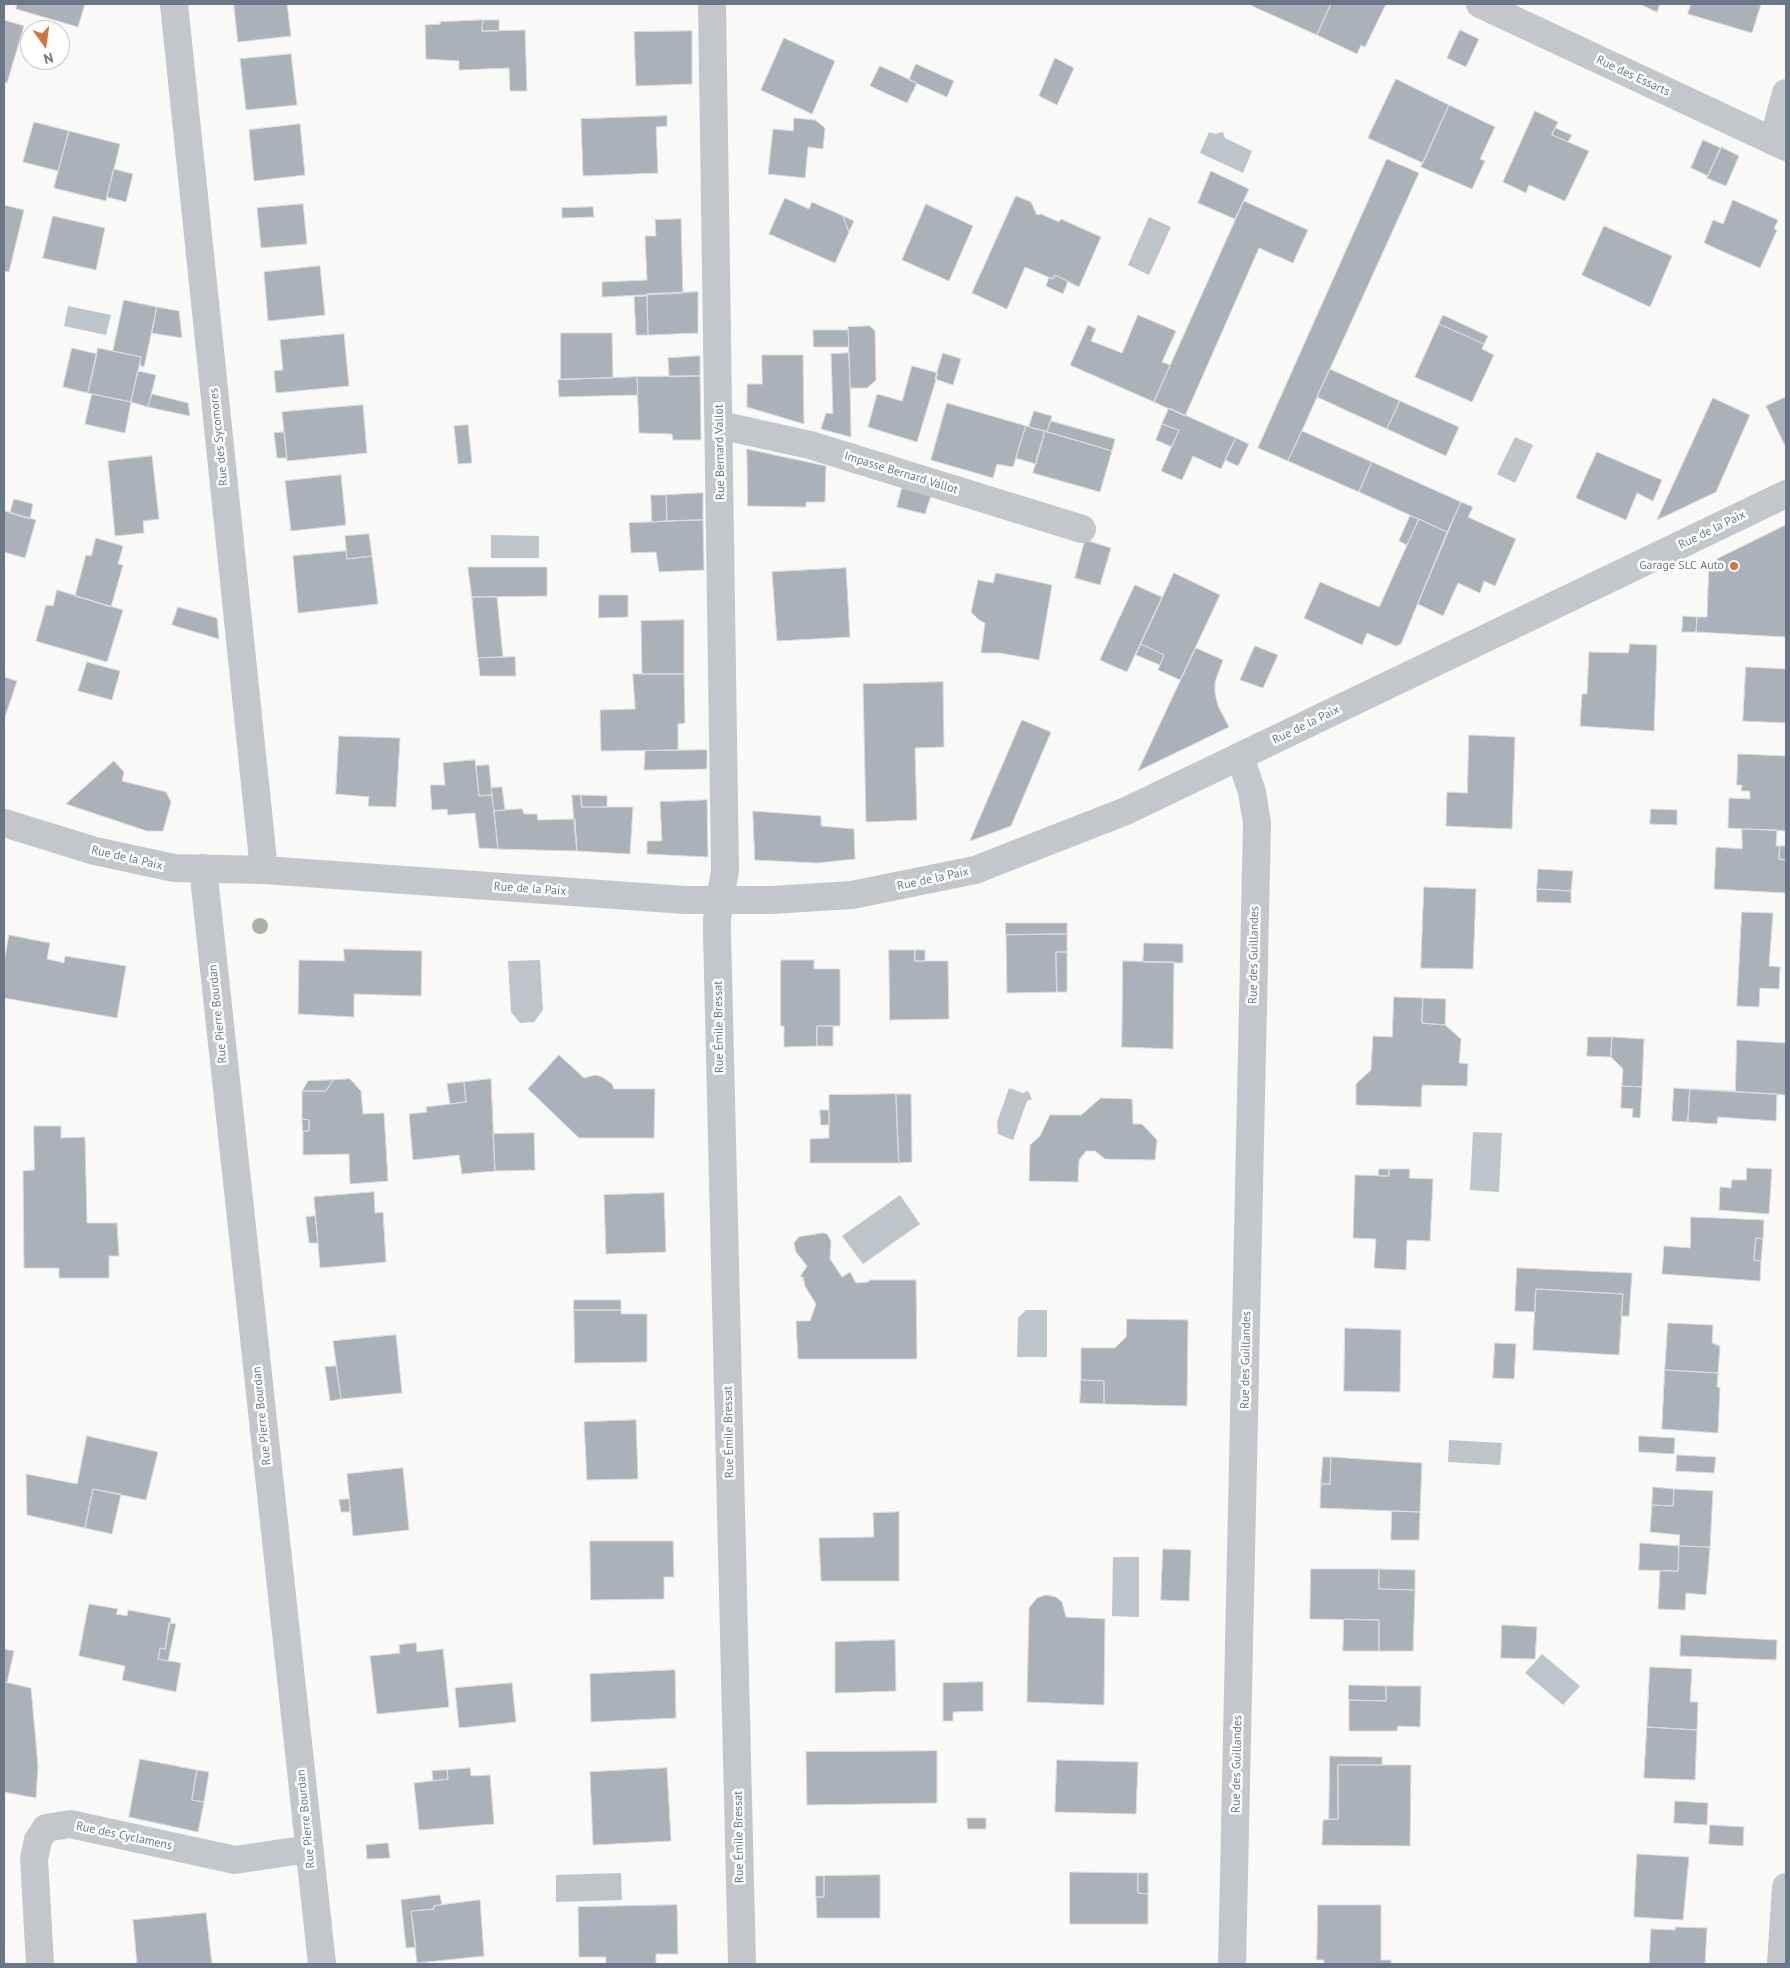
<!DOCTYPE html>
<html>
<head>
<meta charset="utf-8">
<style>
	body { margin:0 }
	#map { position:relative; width:1790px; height:1968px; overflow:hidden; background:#f9f9f8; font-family:"PT Sans",sans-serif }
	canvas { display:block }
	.frame { position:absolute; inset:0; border:5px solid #6b7786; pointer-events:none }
	.north { position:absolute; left:20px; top:20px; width:50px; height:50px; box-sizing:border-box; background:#fff; border:1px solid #c4c9cf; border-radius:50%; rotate:166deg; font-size:14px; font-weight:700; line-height:20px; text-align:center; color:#6b7786 }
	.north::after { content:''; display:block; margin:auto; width:18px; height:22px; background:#d7723a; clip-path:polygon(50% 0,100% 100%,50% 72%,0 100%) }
</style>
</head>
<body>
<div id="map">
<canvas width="1790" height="1968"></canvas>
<div class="frame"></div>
<div class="north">N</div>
</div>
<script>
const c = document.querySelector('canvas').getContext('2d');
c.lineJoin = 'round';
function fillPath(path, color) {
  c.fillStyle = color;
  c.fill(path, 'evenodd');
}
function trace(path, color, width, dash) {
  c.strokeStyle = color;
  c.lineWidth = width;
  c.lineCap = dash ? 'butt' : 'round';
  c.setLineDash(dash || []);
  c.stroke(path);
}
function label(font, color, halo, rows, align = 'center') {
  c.font = font + ' "PT Sans",sans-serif';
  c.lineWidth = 5;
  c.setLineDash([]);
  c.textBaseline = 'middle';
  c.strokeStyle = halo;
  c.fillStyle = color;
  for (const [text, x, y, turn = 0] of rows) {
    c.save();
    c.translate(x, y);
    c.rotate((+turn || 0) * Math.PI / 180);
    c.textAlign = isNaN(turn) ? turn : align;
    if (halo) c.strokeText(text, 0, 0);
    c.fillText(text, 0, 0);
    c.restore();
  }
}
fillPath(new Path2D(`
	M1209,132l6,2 8,-2 2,6 27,13 -9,22 -43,-20z
	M1149,217l22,10 -22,48 -21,-10z
	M68,306l43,9 -5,20 -42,-9z
	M1515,437l18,8 -18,38 -18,-9z
	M491,535l48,1v22h-48z
	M540,960l3,50 -9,12 -14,1 -9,-11 -3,-51z
	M1009,1088l14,5 5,-2 4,8 -5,2 -14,39 -15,-6 -1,-12z
	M1473,1132l29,1 -3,59 -29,-2z
	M900,1195l20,29 -57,40 -21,-28z
	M1026,1310h21v47h-30l1,-39z
	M1449,1440l53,3 -2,22 -52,-3z
	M1113,1557h26v60l-27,-1z
	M1542,1654l38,32 -17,19 -38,-32z
	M621,1873l1,27 -66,2v-27z`), '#bdc5cb');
const building = new Path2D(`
	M17,4h68l-7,23 -62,-18z
	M234,4h53l4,32 -53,6z
	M1253,4h78l-14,31 -65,-29z
	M1331,4h55l-21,43 -4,-2 -4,9 -40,-19z
	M1640,4h20l-3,8z
	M1691,4h70l-9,29 -64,-19z
	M4,20l20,6 -17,57 -3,-1z
	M483,20h16v11h-17z
	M483,20l-1,11 43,-1 2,61h-17l-1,-23 -50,2v-9l-33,-2 -1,-34 16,-1 -1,-2z
	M1460,30l19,9 -13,28 -19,-9z
	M692,31v53l-56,2 -2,-54z
	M784,38l51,23 -23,53 -51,-24z
	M291,54l6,51 -51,5 -6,-51z
	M1055,58l19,10 -17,37 -18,-9z
	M916,64l38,17 -7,16 -38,-17z
	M880,66l37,17 -10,20 -37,-17z
	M1396,79l53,26 -26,58 -55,-25z
	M1449,105l46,22 -15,32 5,2 -13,28 -51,-22z
	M1535,111l23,11 -6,13 37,16 -24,50 -36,-16 -3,8 -23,-11z
	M667,116v10l-11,1 2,46 -75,3 -2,-57z
	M794,118l21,2 10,8 -2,21 -15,-2 -3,31 -37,-4 5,-45 20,2z
	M34,122l35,9 -11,40 -35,-9z
	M300,124l5,51 -51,6 -5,-51z
	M1555,128l17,7 -4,7 -16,-7z
	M69,131l51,13 -14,57 -52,-13z
	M1703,140l18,8 -13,28 -17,-8z
	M1721,147l18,9 -13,30 -19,-8z
	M1387,159l32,14 -131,288 -30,-13z
	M114,169l19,5 -7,28 -19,-5z
	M1211,171l38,18 -14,30 -37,-16z
	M1016,196l15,6 6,13 4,-1 18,8 2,-3 40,18 -22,50 -24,-12 -2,4 -28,-12 -18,42 -35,-16z
	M785,198l24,11 3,-7 31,14 6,16 -14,31 -66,-29z
	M1733,200l45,20 -4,9 3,1 -17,38 -56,-25 9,-23 10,4z
	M1244,201l64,29 -15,33 -34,-15 -74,168 -31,-14z
	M303,204l4,40 -46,4 -4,-40z
	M926,204l47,22 -24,55 -47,-21z
	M4,205l20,5 -15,62 -5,-1z
	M593,207l1,10 -32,1v-10z
	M53,216l52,12 -9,42 -53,-12z
	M843,216l11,5 -5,11z
	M681,219l2,74 -81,4v-15l45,-2 -2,-44h11l-1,-16z
	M1604,226l68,30 -22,51 -68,-32z
	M320,266l5,49 -57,6 -4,-49z
	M1055,275l13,6 -5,13 -17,-8 3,-9 4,2z
	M698,292v41l-50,2 -1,-41z
	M647,296l1,39h-12l-2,-38z
	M124,300l33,7 -13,60 -4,-2 1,-8 -28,-6z
	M157,307l22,4 3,27 -30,-5z
	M1138,315l38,16 -14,31 8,3 -16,37 -84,-37 18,-40 8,4 -5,12 31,12z
	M1443,315l45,21 -4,8 -45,-20z
	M1439,324l45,20 -2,5 12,6 -22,47 -57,-25z
	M870,326l5,5 1,49 -9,8h-17l-2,-61z
	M813,330h35l1,17h-35z
	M561,333h51l1,45 -52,1z
	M344,334l5,52 -73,7 -2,-22 9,-1 -3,-30z
	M72,348l25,6 -9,39 -25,-6z
	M98,348l43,9 -10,45 -43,-9z
	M849,353l1,35 1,49 -30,-8 5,-16 7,1 -2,-60z
	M943,353l18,6 -8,26 -18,-6z
	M762,355h41l1,69 -57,-17v-23h15z
	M700,356v20l-31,1 -1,-19z
	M912,366l26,7 -21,69 -49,-15 9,-33 25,7z
	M1330,369l70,32 -13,28 -70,-32z
	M138,371l18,4 -8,32 -17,-5z
	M700,376l1,64h-28l-1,-6 -33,-1 -2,-56z
	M637,377l1,18 -79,2 -1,-17z
	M92,394l39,8 -6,31 -40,-9z
	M152,394l36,9 2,13 -42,-9z
	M1786,397v51l-20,-42z
	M1713,398l37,17 -34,77 -59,28z
	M1400,401l59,26 -13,29 -59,-27z
	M947,403l79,23 -13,41 -16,-3 -4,14 -62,-18z
	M363,405l4,48 -80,8 -5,-49z
	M1169,408l67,30 -15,31 -28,-13 -11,24 -21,-9 18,-41 -17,-6z
	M1034,411l18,5 -5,16 -18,-5z
	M1051,421l64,18 -3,12 -65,-19z
	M1162,424l17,6 -7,17 -16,-7z
	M468,425l4,38 -14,1 -4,-38z
	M1026,426l19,5 -9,33 -20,-6z
	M1045,431l67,20 -12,41 -67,-19z
	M1302,431l70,31 -13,30 -71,-31z
	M284,432l3,26h-10l-3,-25z
	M1236,438l13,6 -11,22 -13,-6z
	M747,449l79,17 -1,36h-19v5l-58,-1z
	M1597,452l65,28 -9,21 -16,-8 -11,27 -50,-22z
	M152,456l7,63 -16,2 1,12 -29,3 -7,-75z
	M1372,462l89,40 -14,30 -88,-40z
	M341,475l5,50 -55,6 -6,-50z
	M902,488l29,8 -6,18 -28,-7z
	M703,493v27l-36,1 -1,-26z
	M651,495h15l1,26 -15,1z
	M14,499l19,5 -3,15 -20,-6z
	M1461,502l12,5 -5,10 48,22 -21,47 -11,-5 -4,12 -22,-10 -15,33 -25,-12z
	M5,511l31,9 -11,38 -21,-6z
	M1410,516l9,3 -12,26 -8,-4z
	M1419,519l28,13 -46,112 -5,2 -29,-13 -5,12 -58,-27 16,-36 59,25z
	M703,520l1,50 -45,2 -3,-20 -25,1 -2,-30z
	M1786,525v112l-90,-5 1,-15h10l2,-54z
	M369,534l3,22 -25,3 -2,-23z
	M96,538l27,8 -5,18 5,1 -12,42 -36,-11 11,-41 5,1z
	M1085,540l26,8 -11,37 -25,-7z
	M346,551l1,8 25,-3 6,48 -80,9 -5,-57z
	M468,567h79v29l-75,1z
	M846,568l4,69 -73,4 -5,-69z
	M996,573l56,12 -13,75 -39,-7h-19l4,-30 -6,-3 -8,-8 7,-32 15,3z
	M1174,573l46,22 -40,85 -22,-10 6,-15 -23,-11z
	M1135,585l27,12 -35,75 -27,-12z
	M57,590l66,20 -16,52 -71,-21 10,-36 7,1z
	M599,595h29v22l-29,1z
	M472,597h25l6,60 -25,1z
	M178,607l39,11 2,21 -47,-14z
	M1683,616l14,1 -1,15h-14z
	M684,620v54h-42l-1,-53z
	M1141,644l23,11 -4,10 -24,-10z
	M1630,644l27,1 -3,86 -74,-5 2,-32h5l2,-42 39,1z
	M1255,646l23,9 -15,33 -23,-8z
	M1196,648l27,12 -8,22v11l3,13 11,21 -91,44z
	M515,657l1,19h-36l-2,-18z
	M87,662l33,9 -8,29 -34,-9z
	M1746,667l40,2v54l-43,-2z
	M633,674h51l1,49 -7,1v26l-77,1 -1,-41 35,-1z
	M4,677l13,4 -13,39z
	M943,682l1,65 -29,1 2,72 -51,2 -3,-138z
	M1022,720l29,12 -40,94 -41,15z
	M1469,735l46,2 -3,92 -66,-3 1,-34 20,1z
	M339,736l61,2 -4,69 -28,-1 1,-9 -33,-3z
	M707,750v19l-63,1 1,-19z
	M1738,754l48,2v75l-58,-3 1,-30 21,1v-8h-9l1,-6h-5z
	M475,760l4,36 13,-1 6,54 -19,-1 -4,-35 -27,2 -1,-6 -15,1 -2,-25h15l-2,-22z
	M114,761l10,11 -2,9 44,11 5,10 -8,29h-16l-81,-27z
	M489,765l3,30 -13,1 -3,-30z
	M502,787l3,23 -11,1 -3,-23z
	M572,795h9l1,12h51l-3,47 -53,-3z
	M581,795l26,1v11h-25z
	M707,800l1,57 -61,-3v-13h15l-2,-39z
	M522,809l2,5h13l1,6 37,-1 2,32 -79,-2 -4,-38z
	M1651,809l26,1v15l-27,-1z
	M753,811l68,5v10l33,3 1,30 -38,4 -62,-3z
	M1742,829l35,1 -1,16h4l-1,13 7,1v33l-72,-4 2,-42 26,2z
	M1780,846h6v14l-7,-1z
	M1538,869l35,2 -2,20 -34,-2z
	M1424,887l52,2 -3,80 -52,-1z
	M1537,889l34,2v12l-34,-1z
	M1742,912l31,1 -4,53 11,1 -1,22 -19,-1 -1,19 -22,-1z
	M1006,923h61v11l-61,1z
	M1067,934v18h-11l1,40 -50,1 -1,-58z
	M9,935l41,8 -3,16 17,4 1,-7 61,10 -9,52 -113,-20v-35z
	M1144,943l39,1v19l-40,-1z
	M344,949l78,2 -1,45 -67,-2v23l-56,-3 1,-54 45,1z
	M889,950h26v11h33l1,58 -59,1z
	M915,950h10v11h-10z
	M1056,952h11v40h-10z
	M781,960h33v9h26v57h-23v20l-33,1v-21h-3z
	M1123,961l51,1 -1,87 -51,-2z
	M1394,997l29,1 -1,25 23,2 16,14 -2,24 9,1 -1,22 -45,-1 -1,22 -65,-2v-21l15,-14 2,-34 19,1z
	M1423,998l23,1 -1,26 -23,-2z
	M817,1026h16v20h-16z
	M1588,1037h24l-1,20 -24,-1z
	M1612,1037l32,2 -2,48 -20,-1 1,-17 -12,-12z
	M1737,1040l49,3v52l-96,-6 45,2z
	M559,1055l25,23 11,-3 7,2 10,7 2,5h41l-1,49h-75l-51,-49z
	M350,1079l11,12 2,23 21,-1 4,68 -38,3 -1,-30 -46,1v-24h6v-11l-7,-1v-28h24l7,-11z
	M491,1079l4,92 -33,3 -3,-19 -46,5 -4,-46 18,-2 -1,-5 40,-5 -2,-20z
	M333,1080l-7,11h-24l6,-10z
	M464,1082l2,20 -16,2 -3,-20z
	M1622,1086l20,1 -2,31 -8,-1 1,-8 -12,-1z
	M1674,1088l16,1 -2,33 -16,-1z
	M1690,1089l87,5 -1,27 -58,-4 -1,7 -29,-2z
	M896,1094l3,69h-89v-24l19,-1v-43z
	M896,1094h15l1,68 -13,1z
	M1101,1098l31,1 1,25h9l15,16 -2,20 -50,-1 -10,-8h-9l-7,9 -1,22 -49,-1 1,-36 10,-9 10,-21h31z
	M820,1110h9v15h-8z
	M302,1119l7,1v11h-6z
	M34,1126h27v12l24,-1 2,86h30l2,33h-10v22h-50v-10h-35l-1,-97 11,-1z
	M534,1133l1,37 -40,1 -2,-37z
	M1747,1168l25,1 -3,45 -50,-4 1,-23 11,1 1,-8h14z
	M1379,1169h10v7h-10z
	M1389,1169h21l-1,9 24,1 -3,62 -23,-1 -1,30 -32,-2 2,-29 -23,-1 2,-63 34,1z
	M374,1192l1,21 8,-1 3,50 -66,6 -6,-71z
	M664,1193l2,59 -60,2 -2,-59z
	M315,1216l3,27h-9l-3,-26z
	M1691,1217l73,3 -1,19 -7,-1 -2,22 7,1 -1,20 -98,-7 2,-28 26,2z
	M823,1233l4,1 4,7 -1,18 12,18 8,-5 6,11 13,-1v-2h47l1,79h-119l-2,-38h14l6,-17 -11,-18 -2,-9h-3l7,-11 -11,-14 -2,-9 5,-6z
	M1756,1238l7,1 -2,22 -7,-1z
	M1517,1268l115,5 -3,43h-8l2,-22 -87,-5 -1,23 -20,-1z
	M1536,1289l87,5 -4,61 -86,-5z
	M574,1300h47v10h-47z
	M574,1310h47v4h26v48l-72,1z
	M1127,1319l61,1 -1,86 -83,-2v-23l-23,-1v-32h34l11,-11z
	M1668,1323l45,2 -1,18 8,3 -2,27 -53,-3z
	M1345,1328l56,2 -1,62 -56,-1z
	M396,1335l6,58 -61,6 -8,-58z
	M1495,1343l21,1 -2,35 -21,-1z
	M336,1366l5,33 -11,2 -5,-34z
	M1665,1370l53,3 -1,14 3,1 -2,45 -56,-4z
	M1081,1380l23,1v23l-24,-1z
	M636,1420l2,59 -51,1 -3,-58z
	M87,1436l71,16 -12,48 -53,-11 -8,39 -58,-13 -1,-41 51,10z
	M1639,1436l36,2 -1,16 -35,-2z
	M1677,1455l39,2 -2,16 -38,-2z
	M1323,1457h8l-1,27h-9z
	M1331,1457l91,6 -2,49 -100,-4 1,-24h9z
	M403,1468l6,62 -56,6 -6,-62z
	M1653,1487l21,2 -1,17 -21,-1z
	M93,1489l28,5 -9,40 -27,-6z
	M1674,1489l39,2 -3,56 -31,-1 1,-11 -30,-3 2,-27 21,1z
	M349,1499l1,13h-9l-2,-12z
	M1392,1511l28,1 -1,28h-28z
	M899,1512v69h-78l-2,-43 55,-1 -1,-24z
	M590,1541h83l1,36h-10v22l-73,1z
	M1640,1543l39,3 -1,25 -39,-1z
	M1679,1546l31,1 -4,48 -20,-2 -1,17 -27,-1 2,-38h18z
	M1163,1549l28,1 -2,51 -28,-1z
	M1311,1569h68v20l36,1 -2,61h-34v-31l-69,-1z
	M1379,1569l36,1v20l-36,-1z
	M1046,1595l10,2 6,5 4,15 39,2 -1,86 -77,-3 2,-94 8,-10z
	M89,1604l29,5 -2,5 11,2 1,-6 43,8 -6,31 -5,-1 -2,11 23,4 -5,29 -54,-12 3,-14 -46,-10z
	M1344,1619l35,1v31h-36z
	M169,1623l7,1 -8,37 -10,-2 2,-11 5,1z
	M1502,1625l35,2 -2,32 -34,-1z
	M1681,1635l96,5 -1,20 -96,-4z
	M895,1640l1,51 -61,2v-51z
	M416,1643l1,9 26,-3 6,58 -72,7 -7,-58 30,-3 -1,-8z
	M4,1649l10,2 -7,32 -3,-1z
	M1650,1667l42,2 -2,33h8l-1,28 -50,-3z
	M675,1670l1,48 -85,4 -1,-48z
	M4,1682l27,6 7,78 -2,32 -32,-6z
	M983,1682v29l-30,1v9h-10v-38z
	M512,1683l4,39 -57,6 -4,-40z
	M1349,1685l37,1v15l-37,-1z
	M1386,1686h35l-1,41 -22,-1 -1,5h-48v-31l37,1z
	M1647,1727l50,3 -2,50 -51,-2z
	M937,1751v52l-130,2 -1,-53z
	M1330,1756l52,1v8h-44v54h-9z
	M140,1759l57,11 -5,30 12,2 -6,30 -69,-15z
	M1057,1760l81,2 -2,52 -81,-2z
	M1338,1765h73l-1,81 -88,-1 1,-25 15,-1z
	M470,1768l1,8 19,-1 4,49 -75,6 -5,-47 34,-4 -1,-9z
	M667,1768l4,73 -78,4 -3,-73z
	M197,1770l12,2 -5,30 -12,-2z
	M447,1770l1,9 -15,2 -1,-10z
	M1675,1801l33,2 -1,22 -33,-2z
	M967,1818h19v11h-18z
	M1710,1825l34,2 -1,19 -34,-2z
	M388,1843l2,15 -23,1 -1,-14z
	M1637,1854l52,3 -6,63 -49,-3z
	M1070,1872l68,1v20l10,1v30h-78z
	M1138,1873h10v21l-10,-1z
	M880,1875v43h-63l-1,-21h8v-21z
	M816,1876h8v21h-8z
	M440,1895l2,10 -8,1v3l-23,2 5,36 -10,1 -5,-48z
	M480,1900l4,56 -67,7 -6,-52 23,-2v-3z
	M677,1905l1,49h-22v10h-50v-7h-27l-1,-50z
	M1318,1905h63v55h10v4h-67v-4h-7z
	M206,1913l6,51h-75l-4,-44z
	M1676,1927l31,1 -2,36h-56l2,-35 24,1z`);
fillPath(building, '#abb1b8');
trace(building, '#dbdbda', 1);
trace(new Path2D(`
	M174,4l90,866
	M712,4l13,866 -8,49v14l25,1031
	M1480,4l306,143
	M1773,141l13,-48
	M719,425l91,20 272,84
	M4,823l91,28 79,17 90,2 421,30h86l81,-5 123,-25 151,-59 660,-317
	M203,868l119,1096
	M40,1964l-6,-105 4,-19 8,-12 24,-4 165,36 74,-11
	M1232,1964l25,-1141 -5,-31 -12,-35
	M1781,1964l5,-77`), '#c3c6ca', 28);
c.fillStyle = '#a8b3a7';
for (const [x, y] of [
	[260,926]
]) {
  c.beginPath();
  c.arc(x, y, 8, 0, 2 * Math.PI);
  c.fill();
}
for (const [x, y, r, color] of [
	[1734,566,5,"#d7723a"]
]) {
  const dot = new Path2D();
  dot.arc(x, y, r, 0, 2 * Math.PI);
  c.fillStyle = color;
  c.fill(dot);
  trace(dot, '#fff', 2);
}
label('12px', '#6b7786', '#fff', [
	["Rue des Essarts",1633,76,25],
	["Rue des Sycomores",219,437,-96],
	["Rue Bernard Vallot",720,452,-91],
	["Impasse Bernard Vallot",901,473,17],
	["Rue de la Paix",1712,530,-26],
	["Rue de la Paix",1306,725,-26],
	["Rue de la Paix",127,858,13],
	["Rue de la Paix",933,879,-12],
	["Rue de la Paix",530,889,4],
	["Rue des Guillandes",1254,955,-89],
	["Rue Pierre Bourdan",218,1014,-96],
	["Rue Émile Bressat",719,1027,-91],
	["Rue des Guillandes",1246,1360,-89],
	["Rue Pierre Bourdan",262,1416,-96],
	["Rue Émile Bressat",729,1432,-91],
	["Rue des Guillandes",1237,1764,-89],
	["Rue Pierre Bourdan",306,1819,-96],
	["Rue des Cyclamens",124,1836,12],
	["Rue Émile Bressat",739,1837,-91]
]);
label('12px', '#6b7786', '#fff', [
	["Garage SLC Auto",1724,566]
], 'right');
</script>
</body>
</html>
